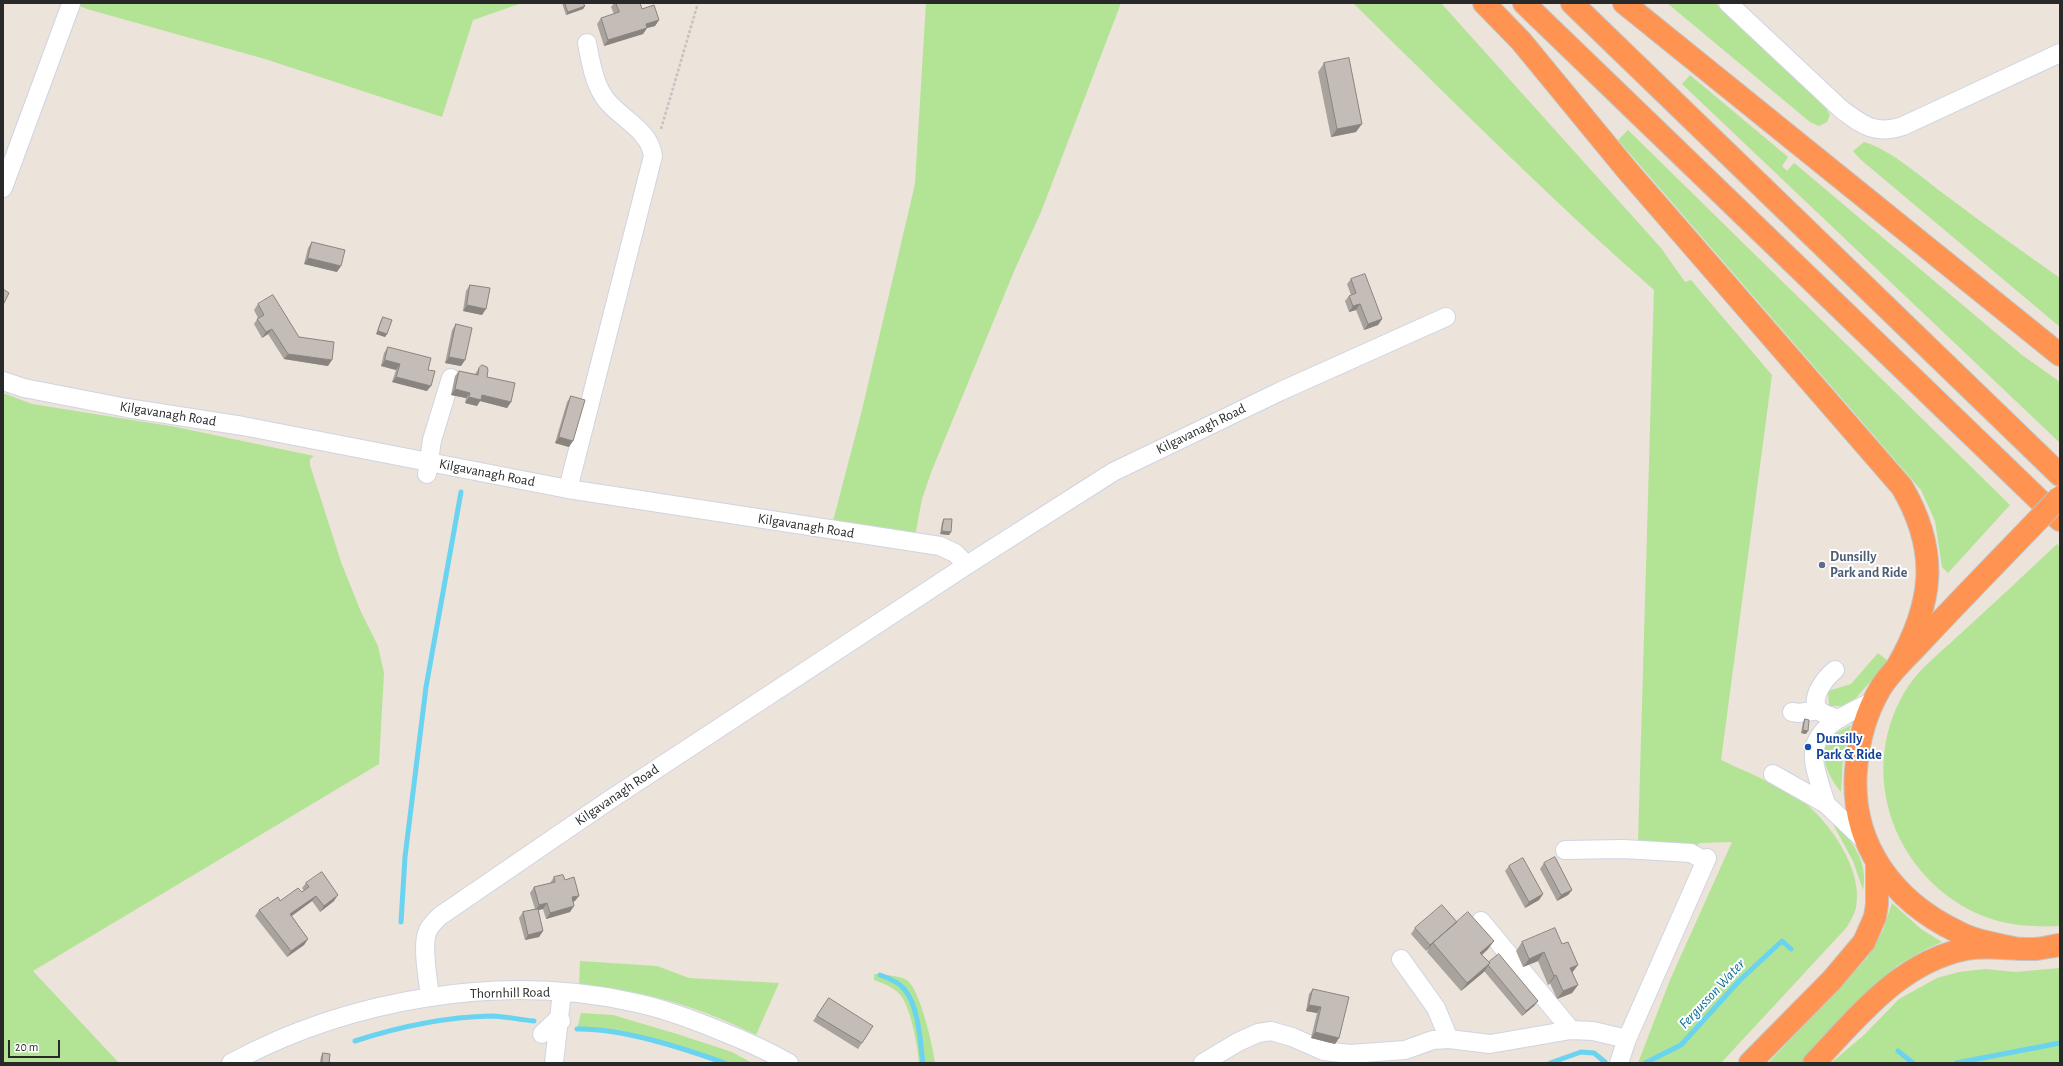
<!DOCTYPE html>
<html>
<head>
<meta charset="utf-8">
<style>
	body { margin:0 }
	#map { position:relative; width:2063px; height:1066px; overflow:hidden; background:#ece3da; font-family:"Alegreya Sans",sans-serif }
	canvas { display:block }
	.frame { position:absolute; inset:0; border:4px solid #292929; pointer-events:none }
	.scale { position:absolute; left:8px; top:1040px; width:52px; height:18px; box-sizing:border-box; border:2px solid #292929; border-top:0; padding-left:5px; font-size:12px; line-height:14px; white-space:nowrap; color:#292929; -webkit-text-stroke:3px #fff; paint-order:stroke }
</style>
</head>
<body>
<div id="map">
<canvas width="2063" height="1066"></canvas>
<div class="frame"></div>
<div class="scale">20 m</div>
</div>
<script>
const c = document.querySelector('canvas').getContext('2d');
c.lineJoin = 'round';
function fillPath(path, color) {
  c.fillStyle = color;
  c.fill(path, 'evenodd');
}
function trace(path, color, width, dash) {
  c.strokeStyle = color;
  c.lineWidth = width;
  c.lineCap = dash ? 'butt' : 'round';
  c.setLineDash(dash || []);
  c.stroke(path);
}
function label(font, color, halo, rows, align = 'center') {
  c.font = font + ' "Alegreya Sans",sans-serif';
  c.lineWidth = 4;
  c.setLineDash([]);
  c.textBaseline = 'middle';
  c.strokeStyle = halo;
  c.fillStyle = color;
  for (const [text, x, y, turn = 0] of rows) {
    c.save();
    c.translate(x, y);
    c.rotate((+turn || 0) * Math.PI / 180);
    c.textAlign = isNaN(turn) ? turn : align;
    if (halo) c.strokeText(text, 0, 0);
    c.fillText(text, 0, 0);
    c.restore();
  }
}
fillPath(new Path2D(`
	M72,3h450l-49,17 -31,97 -177,-58 -178,-50z
	M926,3h195l-80,209 -26,57 -83,201 -10,29 -7,37 -83,-11 29,-111 54,-230z
	M1353,3h88l220,245 24,34 6,-2 81,95 -51,385c25,12 54,23 77,38 30,20 66,72 58,109 -1,7 -6,14 -9,20l-126,136h-83l32,-83 62,-138 -32,1 -8,5 -54,-6 16,-552c-104,-91 -202,-190 -301,-287z
	M1667,3h48l108,100 7,12 -3,7 -8,4 -9,-4z
	M1690,75l98,82 -6,9 5,5 7,-8 5,4 223,188 38,27v61l-378,-359z
	M1628,130l382,375 -62,68 -6,-6 -7,-46 -14,-31 -303,-350z
	M1864,142c25,6 62,39 84,55 37,28 74,54 112,81v49l-200,-168 -7,-8z
	M3,393l29,11 144,23 138,29 -4,3v6l31,97 20,50 17,34 6,27 -5,91 -346,207 86,92h-116z
	M2057,544l3,3v379c-26,1 -52,0 -77,-10 -87,-36 -127,-140 -79,-223 13,-23 35,-39 54,-57 33,-30 66,-61 99,-92z
	M1878,653l10,8 -32,37 -13,8h-14l-1,-15 23,-7z
	M1851,725l-8,33 -2,34c-12,-15 -18,-27 -17,-46l12,-13z
	M1834,820c17,21 35,41 29,70l-10,-29 -19,-35z
	M1892,903l29,26 21,13 -16,7 -28,16 -41,38 -56,60h-33l99,-105 16,-28z
	M580,961l77,5 32,12 90,5 -23,52c-54,-27 -116,-47 -177,-49z
	M2060,968v95h-229l33,-28 35,-36 38,-21 22,-6 26,-3 30,3z
	M874,974c9,1 27,1 34,7 12,10 25,65 27,82h-16c-1,-16 -8,-52 -17,-66 -6,-9 -19,-14 -28,-17z
	M581,1013l32,2 64,19 55,18 20,11h-27l-36,-13 -89,-22 -23,1z`), '#b3e395');
trace(new Path2D(`
	M401,922l4,-65 21,-170 35,-195
	M880,975c9,3 19,7 25,15 14,18 15,51 18,73
	M577,1029c45,-1 105,19 148,34
	M355,1041c43,-14 91,-24 136,-25 14,0 29,4 43,5
	M1898,1051l15,12
	M1550,1063l31,-11 13,1 11,9
	M1645,1063l36,-18 59,-65 42,-39 9,8
	M1956,1063l104,-20`), '#6ad3f0', 5);
const minor = new Path2D(`
	M1728,3l113,106c23,17 34,26 62,17l157,-73
	M3,188l68,-184
	M3,381l21,7 103,20 116,18 325,63 372,57 15,7 12,12
	M427,474l5,-34 19,-62
	M568,489l85,-333c-3,-25 -31,-37 -46,-55 -13,-16 -16,-38 -20,-58
	M1835,670c-9,7 -25,27 -17,39 5,6 14,8 21,10
	M1792,712l7,1 20,-3
	M1773,774l53,30 40,38
	M1826,804c-4,-14 -11,-31 -12,-45 -3,-33 36,-46 59,-58
	M1565,850l58,-1 68,4 14,8
	M1481,921l90,109
	M1401,959l35,49 13,31 41,5 81,-14 22,1 34,8
	M430,996c-2,-16 -8,-48 -3,-63 2,-7 8,-12 13,-17l168,-115 359,-236 146,-93 168,-81 165,-74
	M542,1034l17,-16 2,3
	M231,1063c118,-64 269,-90 401,-61 31,6 62,18 91,30 23,9 45,19 66,31
	M554,1063l8,-71
	M1203,1063l35,-21 20,-9 13,-2 21,6 32,14 26,3 55,-4 28,-10 16,-1
	M1619,1063l8,-24 80,-181`);
const highway = new Path2D(`
	M1484,3l37,38 106,129 275,317c38,65 31,117 -5,180
	M1524,3l536,517
	M1572,3l488,472
	M1624,3l436,352
	M2005,554c-29,30 -58,60 -86,90 -13,14 -29,28 -39,45 -14,24 -22,54 -24,81 -6,74 37,131 102,162 17,9 37,12 56,16
	M1750,1063l82,-83 32,-38 11,-25 2,-13v-42
	M1814,1063c44,-46 86,-101 152,-114 23,-4 46,1 70,0 8,-1 16,-3 24,-4`);
trace(minor, '#cfd4e2', 20);
trace(highway, '#c3c3c3', 24);
trace(new Path2D(`
	M661,129l37,-126`), '#c3c3c3', 2.5, [3, 2]);
trace(minor, '#fff', 18);
trace(highway, '#ff9452', 22);
const highwayBridge = new Path2D(`
	M2005,554l55,-57`);
trace(highwayBridge, '#c3c3c3', 24, []);
trace(highwayBridge, '#ff9452', 22);
fillPath(new Path2D(`
	M562,3h21l2,3 -2,3 -17,6z
	M614,3h26l2,6 17,11 -4,6 -8,2 -4,6 -39,12 -7,-22 4,-6 13,-4 -3,-7z
	M1324,63l32,69 -25,5 -13,-65z
	M312,242l25,30 -33,-8 4,-16z
	M1351,279l31,40 -4,6 -14,5 -8,-20 -7,2 -4,-11 4,-5 2,-1 -4,-11z
	M470,285l12,30 -19,-4 3,-20z
	M258,304l41,33 29,29 -44,-7 -16,-25 -6,4 -8,-14 4,-6 -4,-8z
	M383,317l4,17 -2,3 -9,-3 5,-14z
	M456,324l9,36 -4,6 -16,-3 7,-33z
	M388,347l40,23 -1,21 -35,-9 4,-12 -15,-4 3,-13z
	M479,368l32,34 -4,6 -27,-7 -3,5 -12,-3 1,-5 -15,-3 4,-19 4,-5 16,3z
	M571,396l-2,51 -14,-4 12,-41z
	M944,519l7,13 -2,3 -9,-1 2,-12z
	M1805,719l1,15 -5,-1 2,-11z
	M1544,863l28,27 -4,5 -11,6 -17,-32z
	M1509,866l34,28 -4,6 -14,8 -20,-37z
	M554,877l11,3 10,21 -2,1 -3,10 -24,7 -3,-10 -5,1 5,21 -4,6 -14,3 -6,-22 4,-6 12,-3 -5,-16 4,-6 16,-4z
	M306,883l28,18 -14,11 -8,-11 -20,15 16,23 -4,6 -17,12 -32,-41 4,-6 21,-9 22,-9 2,-1 -2,-3z
	M1457,922l37,19 -6,8 -6,6 7,7 49,39 -4,5 -12,10 -38,-45 -23,20 -34,-39 2,-4 -3,3 -15,-17 4,-6z
	M1522,942l40,2 10,28 6,13 -6,8 -15,6 -7,-16 -2,2 -10,-24 -15,6 -7,-16z
	M1313,989l26,49 -4,6 -24,-6 6,-25 -11,-2 3,-17z
	M829,998l33,45 -4,6 -45,-28z
	M323,1053l6,10h-9l1,-7z`), '#a9a39d');
fillPath(new Path2D(`
	M585,6l-2,3 -17,6 2,-3z
	M659,20l-4,6 -8,2 -4,6 -39,12 4,-6 38,-16z
	M1362,124l-6,8 -25,5 6,-8z
	M308,258l33,8 -4,6 -33,-8z
	M1360,304l-4,6 -7,2 4,-6z
	M467,305l19,4 -4,6 -19,-4z
	M1382,319l-4,6 -14,5 4,-6z
	M272,329l-4,5 -6,4 4,-6z
	M378,331l9,3 -2,3 -9,-3z
	M288,354l44,6 -4,6 -44,-7z
	M449,357l16,3 -4,6 -16,-3z
	M385,360l15,4 -4,6 -15,-4z
	M396,377l35,9 -4,5 -35,-9z
	M455,389l15,4 -4,5 -15,-3z
	M482,395l29,7 -4,6 -27,-7 -3,5 -12,-3 4,-6z
	M559,437l14,4 -4,6 -14,-4z
	M942,531l9,1 -2,3 -9,-1z
	M1803,730l5,1 -2,3 -5,-1z
	M1572,890l-4,5 -11,6 4,-6z
	M1543,894l-4,6 -14,8 4,-6z
	M338,895l-4,6 -14,11 4,-6z
	M316,896l-4,5 -26,19 4,-6z
	M579,896l-4,5 -7,2 4,-6z
	M547,903l-4,6 -8,2 4,-6z
	M574,906l-4,6 -24,7 4,-6z
	M543,931l-4,6 -14,3 3,-5z
	M308,939l-4,6 -17,12 4,-6z
	M1494,941l-6,8 -13,12 5,-8z
	M1433,943l-4,5 -3,3 4,-6z
	M1544,952l-6,9 -15,6 6,-8z
	M1490,963l-6,9 -23,19 6,-8z
	M1578,965l-6,8 -2,-5z
	M1556,975l-6,8 -2,2 6,-9z
	M1578,985l-6,8 -15,6 6,-8z
	M1538,1001l-4,5 -12,10 4,-5z
	M1309,1005l12,2 -4,6 -11,-2z
	M1315,1032l24,6 -4,6 -24,-6z`), '#898480');
const building = new Path2D(`
	M565,3h18l2,3 -17,6z
	M616,3h24l2,6 12,-4 5,15 -13,4 1,4 -39,12 -7,-22 18,-6z
	M1349,58l13,66 -25,5 -13,-66z
	M312,242l33,8 -4,16 -33,-8z
	M1365,274l17,45 -14,5 -8,-20 -7,2 -4,-10 7,-3 -5,-14z
	M470,285l20,3 -4,21 -19,-4z
	M3,289l6,4 -6,12z
	M273,295l26,42 35,5 -2,18 -44,-6 -16,-25 -6,3 -9,-13 7,-4 -6,-11z
	M383,317l9,3 -5,14 -9,-3z
	M456,324l16,4 -7,32 -16,-3z
	M388,347l43,11 -3,12 7,1 -4,15 -35,-9 4,-13 -15,-4z
	M482,365l5,2 1,3 -1,7 28,6 -4,19 -29,-7 -1,5 -12,-3 1,-4 -15,-4 4,-18 19,4 1,-7z
	M571,396l14,4 -12,41 -14,-4z
	M944,519h8l-1,13 -9,-1z
	M1805,719l4,1 -1,11 -5,-1z
	M1555,857l17,33 -11,5 -17,-32z
	M1523,858l20,36 -14,8 -20,-36z
	M322,872l16,23 -14,11 -8,-10 -26,18 18,25 -17,12 -32,-41 19,-13 2,4 18,-13 4,4 7,-5 -3,-4z
	M563,875l2,5 9,-3 5,19 -7,1 2,9 -24,7 -3,-10 -8,2 -5,-18 21,-5 -1,-5z
	M1442,905l15,17 -27,23 -15,-17z
	M538,909l5,22 -15,4 -5,-23z
	M1468,912l26,29 -14,12 10,10 -23,20 -34,-40z
	M1555,928l7,16 6,-2 10,23 -8,3 8,17 -15,6 -7,-16 -2,1 -10,-24 -15,7 -7,-17z
	M1499,954l39,47 -12,10 -38,-46 2,-2 -1,-1z
	M1313,989l36,8 -10,41 -24,-6 6,-25 -12,-2z
	M829,998l44,28 -11,17 -45,-27z
	M323,1053l7,1 -1,9h-7z`);
fillPath(building, '#c4bdb7');
trace(building, '#898480', 1);
for (const [x, y, r, color] of [
	[1822,565,4,"#5c6f8a"],
	[1808,747,4,"#1a4fb4"]
]) {
  const dot = new Path2D();
  dot.arc(x, y, r, 0, 2 * Math.PI);
  c.fillStyle = color;
  c.fill(dot);
  trace(dot, '#fff', 1.5);
}
label('14px', '#292929', '#fff', [
	["Kilgavanagh Road",168,414,9],
	["Kilgavanagh Road",1201,429,-26],
	["Kilgavanagh Road",487,473,11],
	["Kilgavanagh Road",806,526,9],
	["Kilgavanagh Road",617,795,-34],
	["Thornhill Road",510,993,-1]
]);
label('bold 14px', '#4e5e75', '#fff', [
	["Dunsilly",1830,557],
	["Park and Ride",1830,573]
], 'left');
label('bold 14px', '#164399', '#fff', [
	["Dunsilly",1816,739],
	["Park & Ride",1816,755]
], 'left');
label('italic 15px', '#0b709a', '#fff', [
	["Fergusson Water",1712,994,-47]
]);
</script>
</body>
</html>
